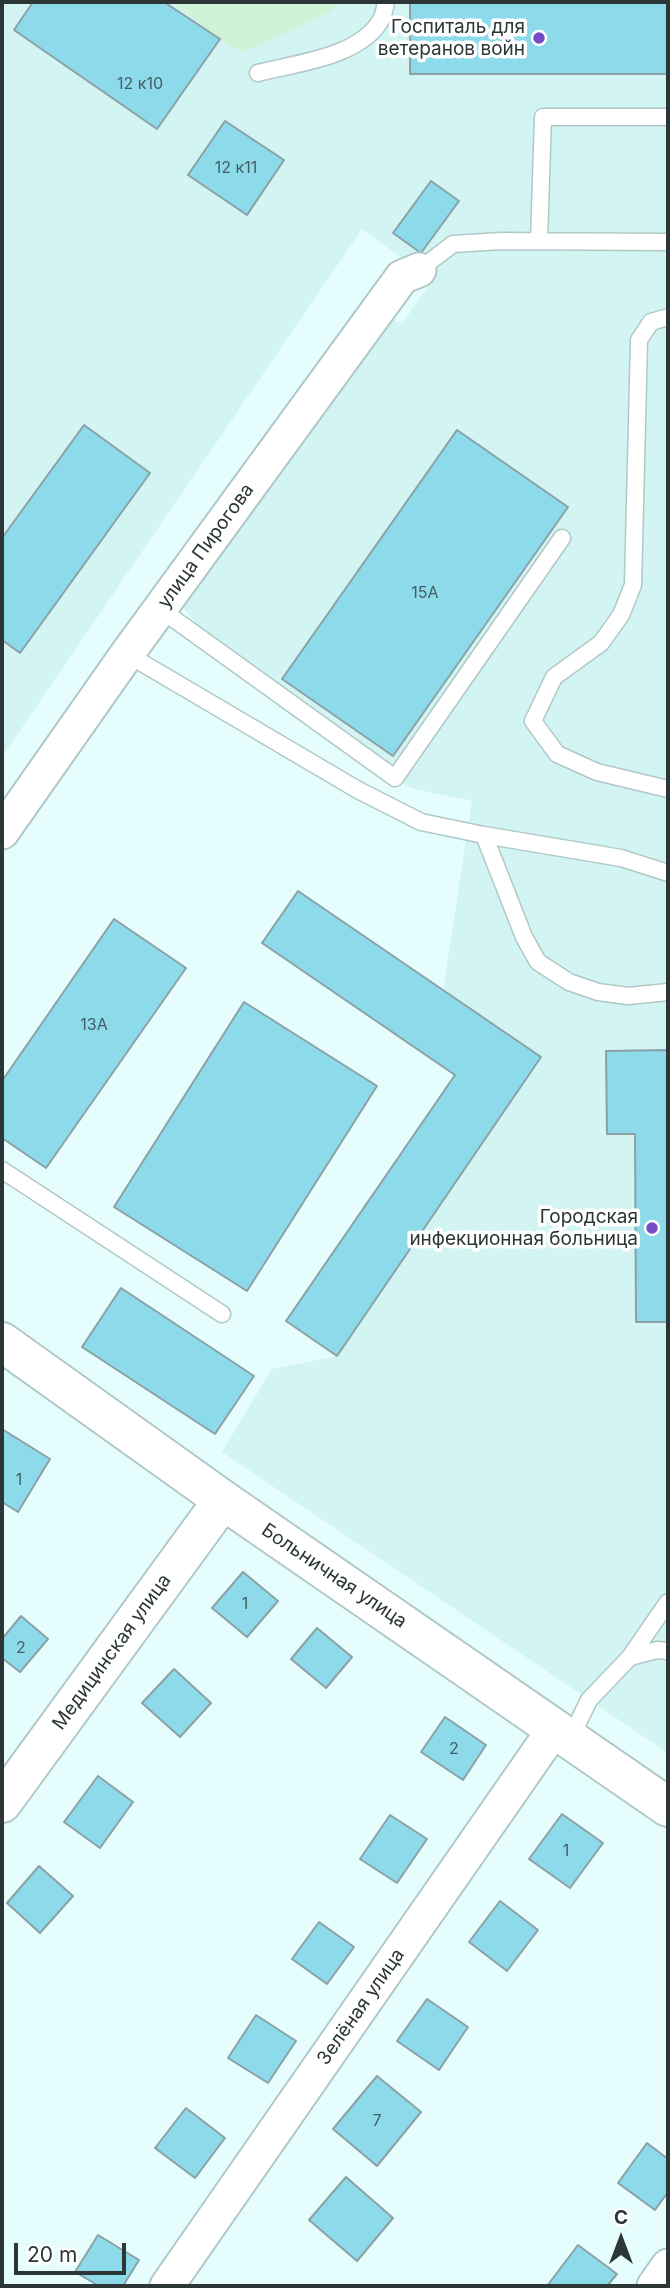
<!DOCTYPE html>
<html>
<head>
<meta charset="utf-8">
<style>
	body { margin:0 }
	#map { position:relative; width:670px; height:2288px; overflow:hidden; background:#e5fefd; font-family:Inter,sans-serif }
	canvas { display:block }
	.frame { position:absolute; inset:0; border:4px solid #2c3636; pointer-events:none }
	.north { position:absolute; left:586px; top:2204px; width:70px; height:70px; -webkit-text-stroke:5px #fff; paint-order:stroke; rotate:0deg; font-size:19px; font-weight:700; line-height:28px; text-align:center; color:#2c3636 }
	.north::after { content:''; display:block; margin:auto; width:24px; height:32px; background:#2c3636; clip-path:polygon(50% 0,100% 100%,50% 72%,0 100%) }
	.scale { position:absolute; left:14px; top:2243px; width:112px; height:32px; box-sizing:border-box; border:4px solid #2c3636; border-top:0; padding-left:9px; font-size:21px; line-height:24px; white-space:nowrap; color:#2c3636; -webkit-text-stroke:5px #fff; paint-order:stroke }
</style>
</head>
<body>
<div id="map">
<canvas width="670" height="2288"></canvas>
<div class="frame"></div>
<div class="north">С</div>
<div class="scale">20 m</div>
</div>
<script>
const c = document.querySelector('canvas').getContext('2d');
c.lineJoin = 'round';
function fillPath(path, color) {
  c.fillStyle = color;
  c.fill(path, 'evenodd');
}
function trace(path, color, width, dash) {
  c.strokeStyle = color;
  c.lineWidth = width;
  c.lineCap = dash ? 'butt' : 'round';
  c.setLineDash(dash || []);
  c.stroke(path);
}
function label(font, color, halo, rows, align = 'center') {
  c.font = font + ' Inter,sans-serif';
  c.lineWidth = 7;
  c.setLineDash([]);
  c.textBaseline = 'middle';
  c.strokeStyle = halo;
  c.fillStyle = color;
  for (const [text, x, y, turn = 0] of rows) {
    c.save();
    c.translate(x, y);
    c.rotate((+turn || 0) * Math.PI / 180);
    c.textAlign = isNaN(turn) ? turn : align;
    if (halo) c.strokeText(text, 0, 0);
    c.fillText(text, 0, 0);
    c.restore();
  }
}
fillPath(new Path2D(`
	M2,2h666v1751l-446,-301 50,-83 65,-13 204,-298 -98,-67 29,-190 -62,-13 -180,-122 -53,-66 212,-283 13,7 30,-44 -70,-51 -360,528z`), '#d2f4f2');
fillPath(new Path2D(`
	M172,2h170l-15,11 -82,39 -15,-6z`), '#d0f3d8');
const building = new Path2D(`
	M33,2h131l56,37 -63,90 -143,-99z
	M410,2h258v72h-258z
	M225,121l59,39 -37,55 -59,-40z
	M431,181l28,20 -38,52 -28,-20z
	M84,425l66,48 -130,180 -18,-13v-102z
	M457,430l111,77 -175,249 -111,-77z
	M298,891l243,166 -204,299 -51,-35 169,-246 -193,-132z
	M114,919l72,49 -140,200 -44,-30v-57z
	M244,1002l133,84 -130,205 -133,-84z
	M668,1050v272h-32l-1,-188h-28l-1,-83z
	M121,1288l133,88 -39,58 -133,-87z
	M2,1429l48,30 -32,53 -16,-10z
	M243,1572l35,29 -31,36 -35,-29z
	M21,1616l27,23 -28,33 -18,-14v-19z
	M317,1628l35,29 -26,31 -35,-29z
	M174,1669l37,34 -31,34 -38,-34z
	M445,1717l41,28 -23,35 -42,-28z
	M98,1776l35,26 -33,46 -36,-26z
	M562,1814l41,29 -33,45 -41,-29z
	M390,1815l37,24 -30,44 -37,-24z
	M39,1866l34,30 -33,37 -33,-30z
	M500,1901l38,29 -31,41 -38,-29z
	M319,1922l35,25 -27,37 -35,-25z
	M427,1999l41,28 -29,43 -42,-29z
	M256,2015l40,26 -28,42 -40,-25z
	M377,2076l44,36 -44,54 -44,-37z
	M186,2108l39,30 -30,40 -40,-30z
	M647,2143l21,16v33l-13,18 -37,-27z
	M346,2177l47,41 -36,43 -48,-41z
	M98,2235l41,25 -16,26h-24l-24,-14z
	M578,2245l39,29 -10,12h-60z`);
fillPath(building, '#8ddaeb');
trace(building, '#8ba1a6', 2);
const service = new Path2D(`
	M258,73c38,-10 104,-16 124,-55 2,-5 3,-11 4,-16
	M539,241l4,-124h125
	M419,270l34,-26 48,-3 167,1
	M668,317l-17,5 -12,18 -6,245 -12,30 -20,28 -47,34 -21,44 24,33 40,18 71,17
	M160,609l235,169 167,-240
	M127,654l231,136 63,32 63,13 137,23 47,15
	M484,835l40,102 14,25 31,20 29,10 30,4 40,-4
	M2,1170l220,144
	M630,1657l38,-55
	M570,1739l19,-39 41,-43 27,-7 11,1`);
const minor = new Path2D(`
	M2,832l125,-178 275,-377 17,-7
	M167,2286l388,-558
	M654,2286l14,-20`);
const tertiary = new Path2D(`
	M2,1342l221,158 445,307
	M2,1803l221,-303`);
trace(service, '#b0c8c7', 19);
trace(minor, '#b0c8c7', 37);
trace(tertiary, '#b0c8c7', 42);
trace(service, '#fff', 16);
trace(minor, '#fff', 33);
trace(tertiary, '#fff', 38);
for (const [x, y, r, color] of [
	[539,38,7,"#754cc5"],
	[652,1228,7,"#754cc5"]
]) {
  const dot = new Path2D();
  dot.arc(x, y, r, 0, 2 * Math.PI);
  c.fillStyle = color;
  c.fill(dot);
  trace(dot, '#fff', 2.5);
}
label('16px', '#445f63', null, [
	["12 к10",140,84],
	["12 к11",236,168],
	["15А",425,593],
	["13А",94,1025],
	["1",19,1480],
	["1",245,1604],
	["2",21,1648],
	["2",454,1749],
	["1",566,1851],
	["7",377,2121]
]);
label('19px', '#2c3636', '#fff', [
	["Госпиталь для",525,27],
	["ветеранов войн",525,49],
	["Городская",638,1217],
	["инфекционная больница",638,1239]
], 'right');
label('19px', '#2c3636', '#fff', [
	["улица Пирогова",206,546,-54],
	["Больничная улица",334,1576,34],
	["Медицинская улица",112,1652,-54],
	["Зелёная улица",361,2007,-55]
]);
</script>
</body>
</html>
